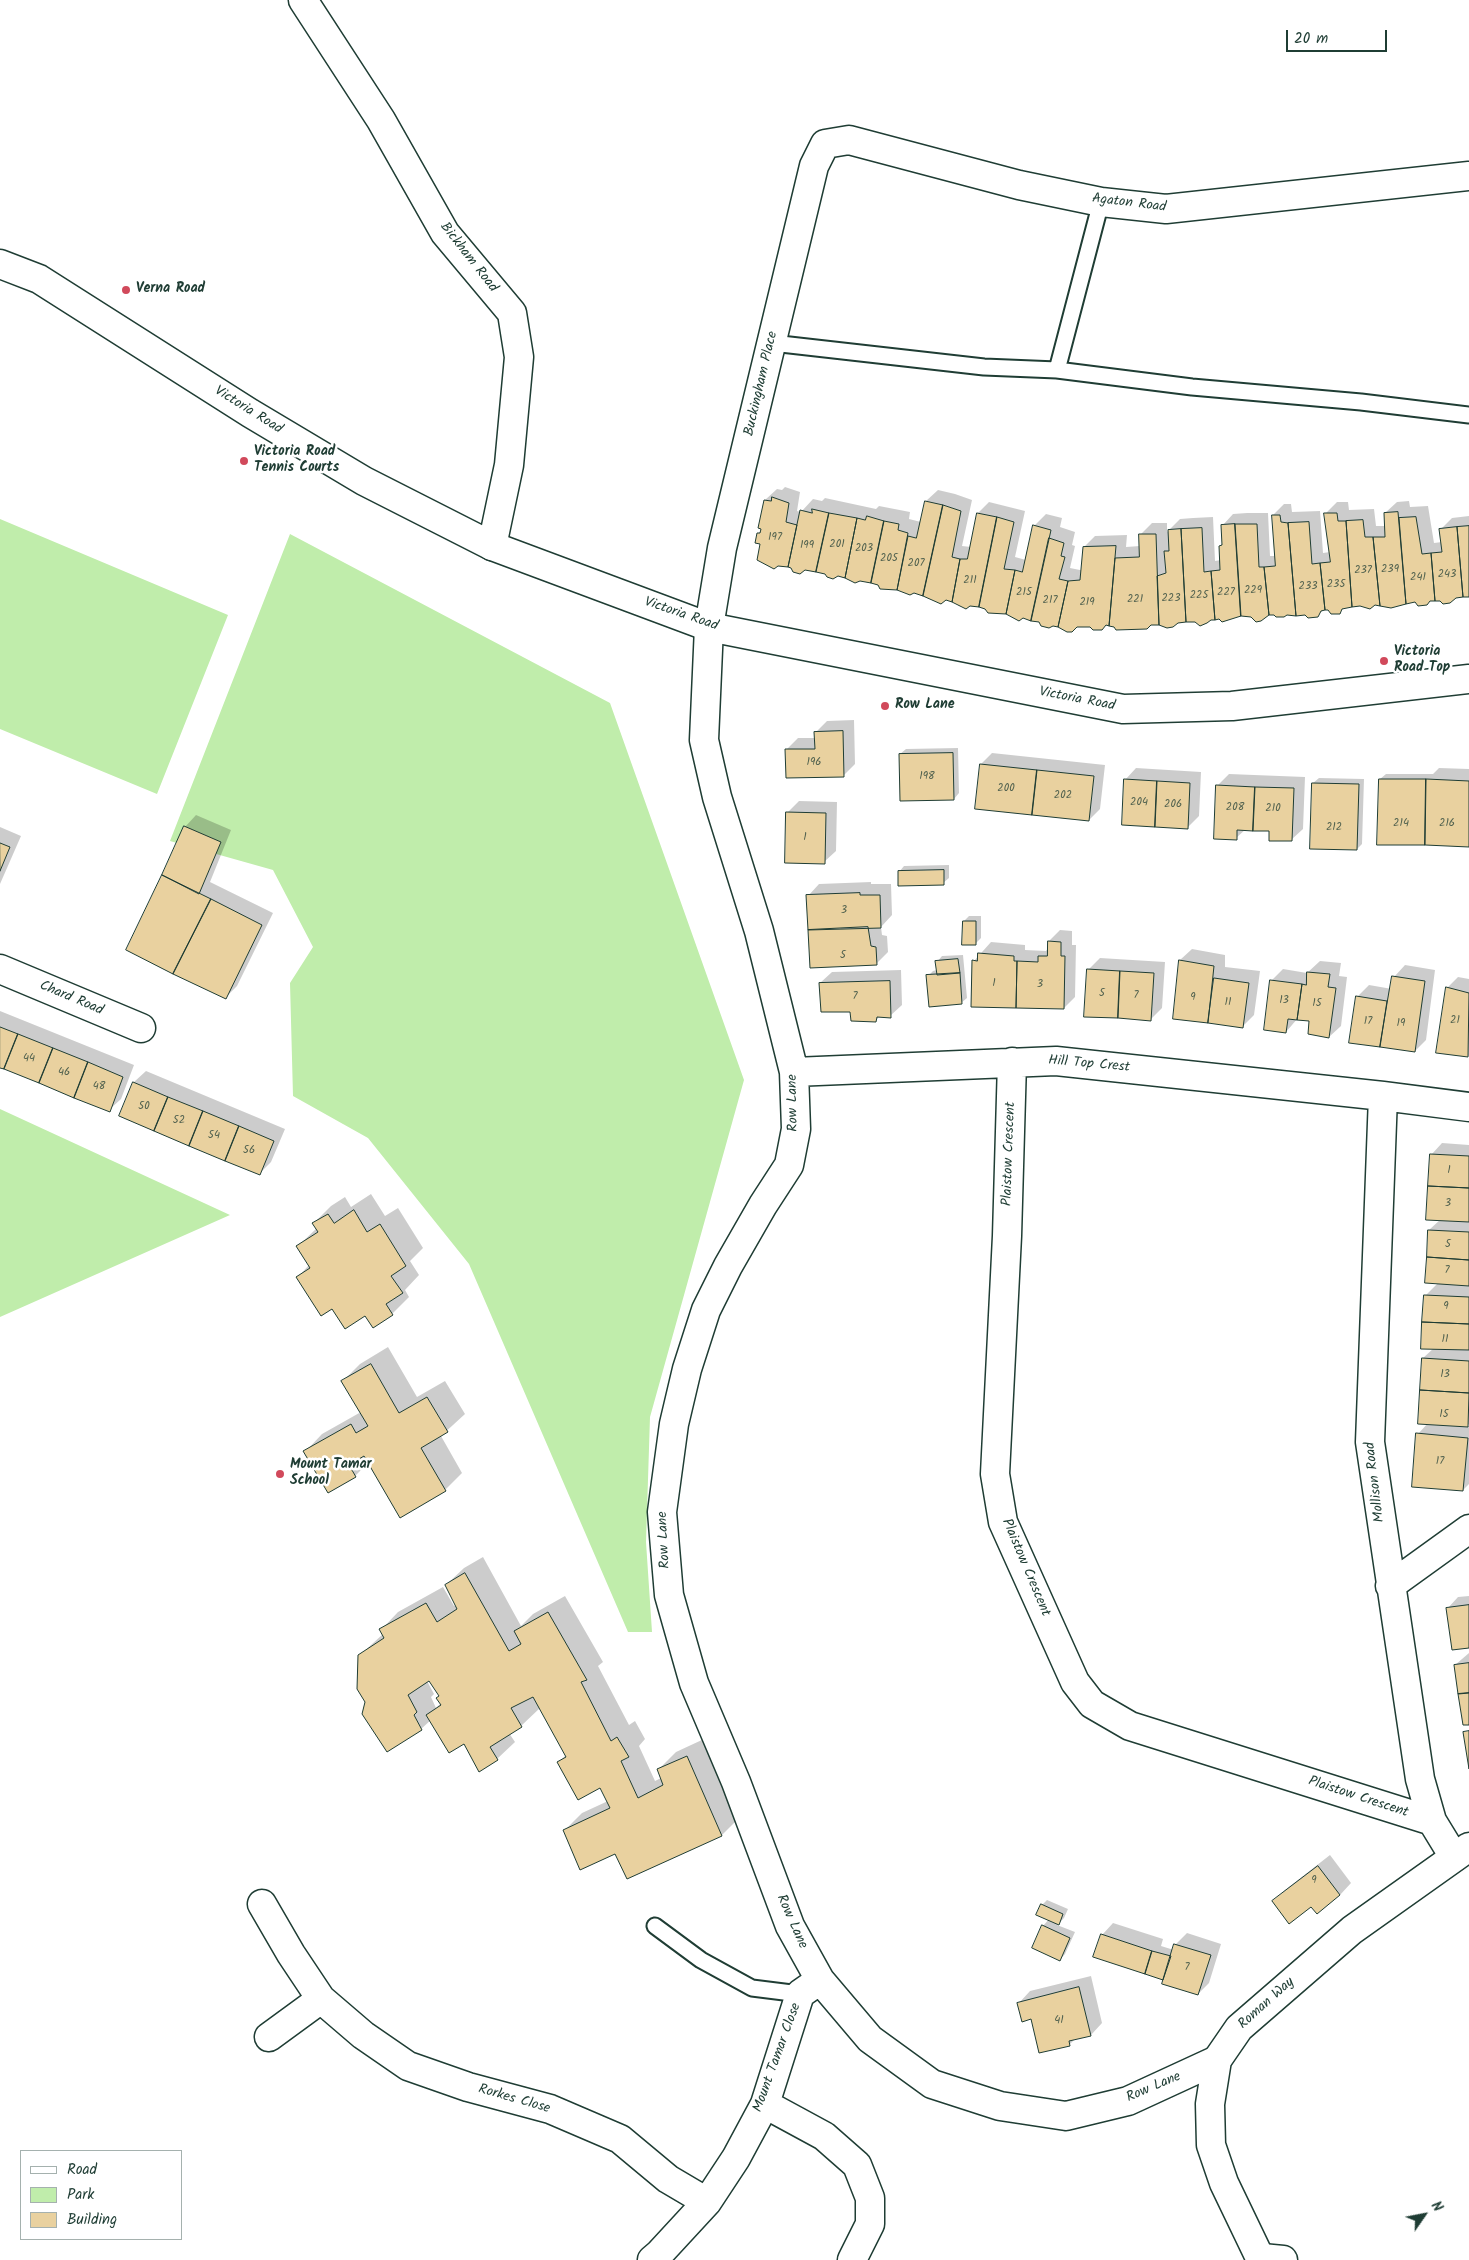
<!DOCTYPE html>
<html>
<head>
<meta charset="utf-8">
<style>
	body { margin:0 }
	#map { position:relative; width:1469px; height:2260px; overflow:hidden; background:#fff; font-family:Kalam,sans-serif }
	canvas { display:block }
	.legend { position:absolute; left:20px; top:2150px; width:162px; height:90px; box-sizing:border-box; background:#fff; border:1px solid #a5b1ae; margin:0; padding:6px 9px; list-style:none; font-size:15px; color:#1f3d34 }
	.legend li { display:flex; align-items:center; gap:10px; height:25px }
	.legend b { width:25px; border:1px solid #a5b1ae }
	.north { position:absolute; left:1399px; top:2190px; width:50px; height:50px; -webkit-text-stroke:4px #fff; paint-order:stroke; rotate:57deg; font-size:14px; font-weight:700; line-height:20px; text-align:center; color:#1f3d34 }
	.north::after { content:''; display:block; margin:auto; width:18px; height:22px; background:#1f3d34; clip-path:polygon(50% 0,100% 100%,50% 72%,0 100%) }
	.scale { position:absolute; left:1286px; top:30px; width:101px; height:22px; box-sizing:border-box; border:2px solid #1f3d34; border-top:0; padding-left:6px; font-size:15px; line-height:18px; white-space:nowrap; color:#1f3d34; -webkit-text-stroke:4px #fff; paint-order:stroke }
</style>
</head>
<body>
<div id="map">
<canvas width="1469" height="2260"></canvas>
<ul class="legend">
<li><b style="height:6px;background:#fff"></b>Road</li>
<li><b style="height:14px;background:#c0edab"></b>Park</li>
<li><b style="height:14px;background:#e9d19f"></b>Building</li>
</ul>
<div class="north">N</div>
<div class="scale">20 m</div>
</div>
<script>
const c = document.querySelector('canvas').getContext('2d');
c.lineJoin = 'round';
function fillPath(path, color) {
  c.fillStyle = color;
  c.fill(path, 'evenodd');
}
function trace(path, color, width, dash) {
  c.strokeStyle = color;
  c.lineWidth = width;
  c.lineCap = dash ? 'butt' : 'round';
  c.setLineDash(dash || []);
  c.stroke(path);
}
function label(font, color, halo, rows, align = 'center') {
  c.font = font + ' Kalam,sans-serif';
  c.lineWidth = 5;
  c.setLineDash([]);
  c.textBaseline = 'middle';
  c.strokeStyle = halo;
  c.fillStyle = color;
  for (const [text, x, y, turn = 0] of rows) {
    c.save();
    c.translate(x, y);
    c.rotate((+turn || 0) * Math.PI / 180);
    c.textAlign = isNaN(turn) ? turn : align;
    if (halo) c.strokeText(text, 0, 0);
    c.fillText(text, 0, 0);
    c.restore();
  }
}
fillPath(new Path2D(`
	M0,519l228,96 -71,179 -157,-65z
	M290,534l320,169 134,377 -94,337 -4,125 6,90h-24l-159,-368 -101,-126 -75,-42 -3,-113 23,-36 -40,-77 -103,-29z
	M0,1109l230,106 -230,102z`), '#c0edab');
fillPath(new Path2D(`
	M785,487l15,5 -3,19 4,1 12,-13 9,2 3,-3 51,11 3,-3 31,6 -1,7 12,3 5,-21 12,-11 17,4 17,6 -10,46 9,1 7,-34 11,-11 36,9 -10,46 11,3 8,-34 12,-12 16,4 -2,9 15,5 -3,13 3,1 -5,22 10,2h2l2,-23 11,-11 32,-1 -1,12 14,-1v-11l12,-12h15v9l13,-13 13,-1 20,-1 2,44 6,-1 -1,-14 3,-3 -1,-17 11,-12 14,-1h21l2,43h5l-2,-41 11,-11h7l1,8 28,-1 3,42 7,-1 -5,-38 12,-12h11l1,8 25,-1 2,17h10l-1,-13 12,-11 12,-1 1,6 18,-1 6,37 8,-1 -1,-13 11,-11 17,-2v80l-108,9 -16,2 -6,5 -11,-4 -4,1 -7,7 -12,-3h-31l-115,11 -100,2 -74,-18 -15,-3 -4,3 -7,-2 -3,-4 -54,-13 -22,-1 -1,-4 -87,-17 -34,-33 5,-5 2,-29 12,-11 5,1z
	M854,720l1,44 -12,12 -56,-27 11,-11h18v-6l11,-11z
	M958,748l1,45 -5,6 -54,-45 6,-5z
	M992,753l113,12 -5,44 -11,11 -108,-56z
	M1136,768l65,4 -2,44 -11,11 -63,-47z
	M1439,768l30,1v76l-89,-66 6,-5h47z
	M1229,774l76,3 -2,52 -12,11 -20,-10 -25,-1 -10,9 -19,-52z
	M1319,778l45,1 -2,65 -5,5 -44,-66z
	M799,801l38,1 -1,49 -12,11 -37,-49z
	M196,815l35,15 -21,52 63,31 -36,73 -12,12 -98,-48 58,-123z
	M0,827l21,9 -21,48z
	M949,865v13l-6,5 -44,-11 5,-6z
	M871,882v2h20l1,31 -11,12 1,8 5,1 1,16 -12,12 -68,-68 11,-12z
	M969,916h12v22l-6,6 -11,-23z
	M1060,930l12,1v14h4l-1,52 -11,11 -90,-47 17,-19 34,3v5l21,1 3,-4v-6z
	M1192,949l33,6v12l35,4 -6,44 -11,11 -69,-8 6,-58z
	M963,955l4,43 -6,5 -33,-27 5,-5 4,-1v-8l5,-6z
	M1100,958l65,4 -3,46 -11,11 -63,-49z
	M1320,961l21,2 -2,13 8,1 -6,49 -12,11 -19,-17 -12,-2 -12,14 -15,-51 12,-12 24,4z
	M1405,965l30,5 -9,70 -11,11 -64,-9 6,-45 12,-12 23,4 2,-12z
	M901,970l1,35 -12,11h-10l-4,4 -25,-10 -31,-27 12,-11z
	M1458,977l11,2v77l-31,-4 9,-64z
	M0,1011l134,54 -13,34 -12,11 -109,-44z
	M146,1071l139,58 -14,33 -12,12 -139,-58 14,-34z
	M1442,1143l27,2v279l-2,2h2v58l-6,6 -45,-56 10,-11 -5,-65 11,-10 -9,-52 13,-13 -9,-53 12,-11 -10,-64z
	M371,1194l14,22 13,-8 25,40 -13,13 9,14 -14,15 4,7 -17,17h-26l-34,-6 -34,-31 11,-12 -11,-19 19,-18 -3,-5 17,-17 14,-9 6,10z
	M388,1347l29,50 28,-16 20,33 -24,22 21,37 -17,17 -76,-28 -14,14 -27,16 -23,-40 17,-18 39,-22 -18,-31 17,-17z
	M483,1557l38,69 12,-12 32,-18 38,66 -5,4 31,59 6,-4 10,18 -6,7 16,35 6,-3 -3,-8 18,-18 28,-13 35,79 -17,17 -95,42 -11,-25 -52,-21 18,-18 26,-12 -8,-15 -41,-24 7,-7 -26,-47 -19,18 -12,7 6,9 -18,17 -17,11 -16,-27 -33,-23 -10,9 -55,-28 -7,-45 24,-22 -2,-4 17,-18 45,-25 11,19 2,-1 -10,-20 18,-17zM430,1679l11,17v7l-5,5 -5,-11 3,-3 -7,-13z
	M1469,1596v51l-22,-38 11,-12z
	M1469,1653v70l-14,-58z
	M1330,1855l21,28 -11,12 -29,10 -38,-3 12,-12z
	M1047,1900l21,9 -4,9 -7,7 18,7 -10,22 -5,6 -17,-34 6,-7 -7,-14z
	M1113,1923l50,16 -2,7 13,4 1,-5 12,-12 34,11 -12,39 -11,11 -32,-19 -3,3 -61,-43z
	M1091,1976l11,47 -11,12 -15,3 -6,6 -38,-26 -13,-15 11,-12z`), '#0003');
const building = new Path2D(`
	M772,497l17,6 -3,19 11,3 -9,42 -10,-1 -4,3 -17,-9 3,-16 -5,-1 2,-10h3l1,-4 -3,-1 6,-28 7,1z
	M925,501l18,4 -20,91 -9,-3 -4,2 -13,-5 11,-54 8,2z
	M943,505l18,6 -9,46 8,2 -8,43 -6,-2 -5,4 -18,-8z
	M812,509l17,4 -13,59 -11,-2 -5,4 -7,-2 -2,-4 -3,-1 12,-57 12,3z
	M1398,512l8,92 -15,4 -11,-2 -7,-69h12l-1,-24z
	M829,513l28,5 -12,60 -7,-2 -5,3 -6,-2 -2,-3 -9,-2z
	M977,513l20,4 -18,90 -9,-1 -4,3 -14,-7 8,-43h7z
	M1324,513h13l1,8h8l6,86 -10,2 -2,5h-9l-3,-4h-3l-5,-47 10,-1z
	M1272,515h8l1,7 7,1 8,93 -9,-1 -3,2h-8l-2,-2h-5l-5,-48 11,-1z
	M867,516l17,5 -13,62 -11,-2 -5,2 -10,-5 12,-60 8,2z
	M997,517l17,5 -10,47 11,1 -9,44 -18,-1 -3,-4 -6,-2z
	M1416,517l6,37 9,-1 4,48h-5l-3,4 -9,1 -3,-4 -9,2 -7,-86z
	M1363,520l2,17h8l7,69 -5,-1 -5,4 -10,-3 -8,1 -6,-86z
	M884,521l15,3 -1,6 10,3 -11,57 -17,-1 -2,-4 -7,-2z
	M1309,522l3,42 8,-1 5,47 -4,1 -3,6 -10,1 -3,-3 -9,1 -8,-93z
	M1235,524h22l2,43h5l5,48 -8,6 -5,1 -5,-5 -10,-1z
	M1235,524l6,92 -19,6 -3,-3 -4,1 -4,-49 9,-1 -1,-24 3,-1 -1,-20z
	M1033,525l18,5 -20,91 -8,-3 -4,3 -13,-7 9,-44 7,2z
	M1469,526v71h-6l-6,-70z
	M1457,527l6,70 -7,1 -6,5 -7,1 -3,-3h-5l-4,-48 11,-1 -3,-23z
	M1202,528l2,44 7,-1 4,49h-4l-4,3 -7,3 -5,-4h-9l-5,-93z
	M1181,529l5,93 -8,1 -5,4 -6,1 -8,-3 -2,-49 9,-3 -2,-22h5l-1,-21z
	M1139,534h17l3,91h-8l-4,4 -31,1 -2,-3 -5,-1 6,-68 24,-1z
	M1049,538l15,5 -3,13 4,1 -6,22 9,2 -10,46 -5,-1 -4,2 -8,-2 -2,-4 -8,-1z
	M1116,546l-7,80 -3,-1 -4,5h-9l-3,-3h-13l-5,5h-5l-9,-5 10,-46 12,-1 3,-33z
	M843,731l1,46 -58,1 -1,-29h30l-1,-17z
	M953,753l1,47 -54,1 -1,-47z
	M980,764l57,6 -5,45 -57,-6z
	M1037,770l57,6 -5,45 -57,-6z
	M1124,779l33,2 -2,46 -33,-2z
	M1379,779h47l-1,66h-48z
	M1426,779l43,2v66l-44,-2z
	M1157,781l33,2 -2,46 -33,-2z
	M1312,783l47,1 -2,66 -47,-1z
	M1216,785l39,2 -2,44 -16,-1v10l-23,-1z
	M1255,787l39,1 -2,53h-23v-10h-16z
	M786,812l40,1 -1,51 -40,-1z
	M184,826l37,16 -22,52 -37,-19z
	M0,843l10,4 -10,24z
	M944,870v15l-46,1v-15z
	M162,875l49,24 -38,75 -47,-24z
	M860,893v2h20l1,33 -73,2 -2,-35z
	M211,899l51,26 -36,74 -53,-25z
	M963,921h13v24h-14z
	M868,927l3,19 5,1 1,18 -67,3 -2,-38z
	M1048,941l13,1v14h4l-1,53 -48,-1 1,-47 21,1v-6h9z
	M978,953l36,3v5h3l-1,47 -45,-1 1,-47 5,1z
	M958,959l2,14 -23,2 -2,-14z
	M1179,960l35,6 -6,57 -35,-4z
	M1087,969l33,2 -2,47 -34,-1z
	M1120,971l34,2 -3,48 -33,-3z
	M1307,972l23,2 -2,13 8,1 -7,50 -21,-4 1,-13 -12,-1 5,-36 4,1z
	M960,973l2,31 -33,3 -3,-32z
	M1392,976l33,5 -10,71 -35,-5z
	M1214,978l35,5 -6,45 -35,-5z
	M1270,980l32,4 -5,36 -9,-1 -2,14 -22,-3z
	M890,981l1,37 -14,-1 -1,5 -25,-1 -1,-9h-29l-2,-29z
	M1446,987l23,6 -1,64 -32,-4z
	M1356,996l31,5 -7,46 -31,-4z
	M0,1027l18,7 -14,35 -4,-1z
	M18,1034l35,14 -14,35 -35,-14z
	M53,1048l35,14 -14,36 -35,-15z
	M88,1062l35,15 -13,35 -36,-14z
	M133,1082l35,15 -14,34 -35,-15z
	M168,1097l35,14 -14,35 -35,-15z
	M203,1111l36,15 -14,35 -36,-15z
	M239,1126l35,15 -14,34 -35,-14z
	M1430,1154l39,2v32l-41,-2z
	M1428,1186l41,2v34l-43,-2z
	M354,1210l13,22 13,-8 26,42 -15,10 12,17 -17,11 7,11 -20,13 -8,-12 -20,13 -13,-20 -11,7 -25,-39 14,-9 -14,-22 22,-14 -6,-9 16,-9 6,9z
	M1428,1230l41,2v28l-42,-3z
	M1427,1257l42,3v26l-44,-3z
	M1424,1295l45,2v27l-47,-2z
	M1422,1322l47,2v26l-48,-1z
	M1422,1358l47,3v32l-49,-3z
	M371,1364l28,49 28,-16 21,35 -27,16 25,43 -46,27 -36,-62 -15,9 7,12 -28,16 -25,-42 48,-27 5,9 12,-7 -27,-45z
	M1420,1390l49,3 -1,34 -50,-3z
	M1416,1433l52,5 -5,53 -51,-4z
	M465,1573l44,78 12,-7 -7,-13 34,-19 39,68 -6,2 30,59 6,-4 12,20 -8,4 17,37 25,-13 -6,-16 30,-13 35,80 -95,43 -12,-25 -35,16 -17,-40 47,-22 -10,-20 -22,12 -21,-38 9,-5 -33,-60 -22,11 11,19 -32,20 8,13 -19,12 -15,-28 -15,9 -23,-38 15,-10 -5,-7 3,-2 -10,-15 -21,14 9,17 -3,3 8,15 -35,22 -25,-38 3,-12 -8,-13 1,-34 26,-17 -5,-9 47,-26 11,19 20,-13 -12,-24z
	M1469,1605v43l-17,2 -6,-42z
	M1469,1663v30l-11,1 -4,-29z
	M1469,1693v32h-6l-5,-31z
	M1469,1731v38l-6,-37z
	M1318,1866l22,29 -23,19 -6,-7 -22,17 -17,-23z
	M1041,1904l22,10 -4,11 -23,-10z
	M1042,1925l28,13 -10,23 -28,-13z
	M1101,1934l51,17 -7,23 -52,-17z
	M1174,1944l37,11 -13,40 -36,-11z
	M1152,1951l19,5 -8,24 -18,-6z
	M1079,1987l12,49 -22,5 1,5 -31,7 -8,-34 -9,3 -5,-19z`);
fillPath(building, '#e9d19f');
trace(building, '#1f3d34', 1);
const service = new Path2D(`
	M772,343l212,24 73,3 135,17 169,15 108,13
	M1057,370l44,-168
	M655,1926l46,34 51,28 48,6`);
const minor = new Path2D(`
	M303,0l78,120 64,113 67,80 7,44 -10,108 -17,81
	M0,969l141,59
	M1012,1062l-5,174 -12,238 8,48 72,160 17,22 38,22 302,95
	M794,1072l262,-11 327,35 86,11
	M1383,1096l-13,346 50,337 12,42 22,36
	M1390,1586l79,-57
	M262,1904l29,50 30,45 42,36 45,31 60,21 82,22 70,30 48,40 39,23
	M269,2037l52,-38
	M1217,2060l-89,41 -62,15 -66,-10 -68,-22 -62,-45 -50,-59 -30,-54 -54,-144 -42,-99 -25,-88 -7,-83 12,-88 13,-55 19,-59 22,-44 35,-61 26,-40 7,-36 -2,-57 -35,-141 -42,-134 -13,-57 5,-113 13,-79 92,-382 11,-22 24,-4 170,45 82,17 65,7 303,-33
	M765,2104l59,32 33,29 13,33v26l-18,36
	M1262,2258l21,2
	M652,2260l7,-6 48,-52 29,-44 29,-54 35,-110 20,-14`);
const tertiary = new Path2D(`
	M0,264l39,15 211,134 114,68 128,65 217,81 414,82 109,-3 237,-27
	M1261,2260l-37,-77 -13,-38 -1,-41 7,-44 22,-32 113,-98 117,-83`);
trace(service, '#1f3d34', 19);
trace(minor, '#1f3d34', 31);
trace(tertiary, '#1f3d34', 31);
trace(service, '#fff', 15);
trace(minor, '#fff', 28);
trace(tertiary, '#fff', 28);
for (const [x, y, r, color] of [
	[126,290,5,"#d1495b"],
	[244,461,5,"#d1495b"],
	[1384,661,5,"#d1495b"],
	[885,706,5,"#d1495b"],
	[280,1474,5,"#d1495b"]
]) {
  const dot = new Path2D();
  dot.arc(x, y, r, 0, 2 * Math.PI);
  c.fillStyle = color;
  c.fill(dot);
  trace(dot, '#fff', 2);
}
label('11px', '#52624f', null, [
	["197",775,538],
	["201",837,545],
	["199",807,546],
	["203",864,549],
	["205",889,559],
	["207",916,564],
	["239",1390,570],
	["237",1363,571],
	["243",1447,575],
	["241",1418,578],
	["211",970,581],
	["235",1336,585],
	["233",1308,587],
	["229",1253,591],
	["215",1024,593],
	["227",1226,593],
	["225",1199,596],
	["223",1171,599],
	["221",1135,600],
	["217",1050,601],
	["219",1087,603],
	["196",814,763],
	["198",927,777],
	["200",1006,789],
	["202",1063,796],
	["204",1139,803],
	["206",1173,805],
	["208",1235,808],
	["210",1273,809],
	["214",1401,824],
	["216",1447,824],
	["212",1334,828],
	["1",805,838],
	["3",844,911],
	["5",843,956],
	["1",994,984],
	["3",1040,985],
	["5",1102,994],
	["7",1136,996],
	["7",855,997],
	["9",1193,998],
	["13",1284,1001],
	["11",1228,1003],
	["15",1317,1004],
	["21",1455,1021],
	["17",1368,1022],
	["19",1401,1024],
	["44",29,1059],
	["46",64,1073],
	["48",99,1087],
	["50",144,1107],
	["52",179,1121],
	["54",214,1136],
	["56",249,1151],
	["1",1449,1171],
	["3",1448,1204],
	["5",1448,1245],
	["7",1447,1271],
	["9",1446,1307],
	["11",1445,1340],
	["13",1445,1375],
	["15",1444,1415],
	["17",1440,1462],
	["9",1314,1881],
	["7",1187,1968],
	["41",1059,2021]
]);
label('14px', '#1f3d34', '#fff', [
	["Agaton Road",1129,204,7],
	["Bickham Road",468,258,52],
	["Buckingham Place",762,384,-77],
	["Victoria Road",248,411,32],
	["Victoria Road",681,615,19],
	["Victoria Road",1077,700,11],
	["Chard Road",71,999,23],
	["Hill Top Crest",1089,1065,5],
	["Row Lane",794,1103,-91],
	["Plaistow Crescent",1010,1154,-88],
	["Mollison Road",1376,1482,-97],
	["Row Lane",665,1540,-93],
	["Plaistow Crescent",1025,1568,67],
	["Plaistow Crescent",1358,1798,18],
	["Row Lane",791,1922,66],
	["Roman Way",1267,2004,-42],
	["Mount Tamar Close",778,2058,-70],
	["Row Lane",1154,2088,-23],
	["Rorkes Close",514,2100,16]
]);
label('bold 14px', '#1f3d34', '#fff', [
	["Verna Road",136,290],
	["Victoria Road",254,453],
	["Tennis Courts",254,469],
	["Victoria",1394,653],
	["Road Top",1394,669],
	["Row Lane",895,706],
	["Mount Tamar",290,1466],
	["School",290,1482]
], 'left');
</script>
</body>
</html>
